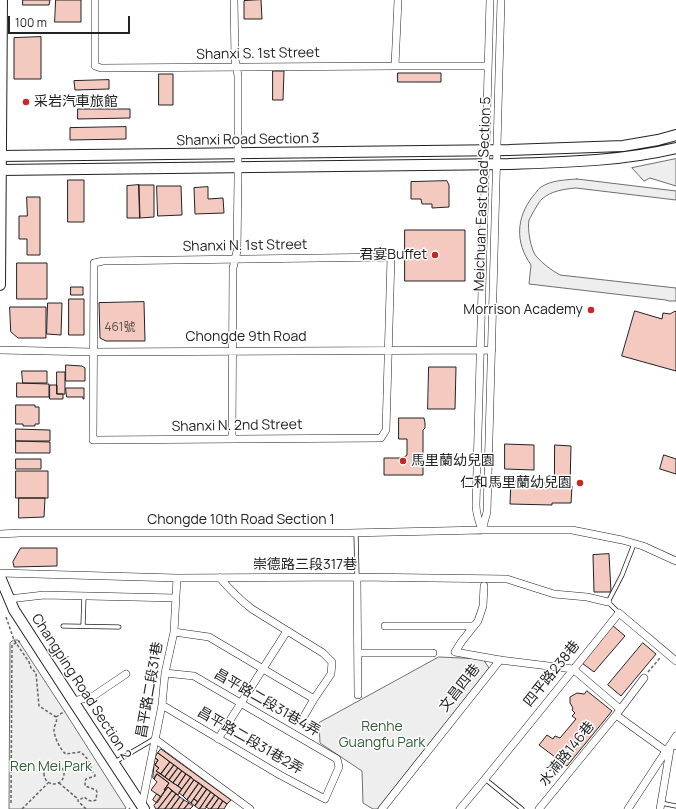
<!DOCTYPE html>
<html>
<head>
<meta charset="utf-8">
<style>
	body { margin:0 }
	#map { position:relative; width:676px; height:809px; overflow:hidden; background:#fff; font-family:Manrope,sans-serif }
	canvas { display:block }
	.scale { position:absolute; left:8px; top:16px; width:122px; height:18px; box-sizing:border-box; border:2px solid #222; border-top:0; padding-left:5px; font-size:12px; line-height:14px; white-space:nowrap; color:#222; -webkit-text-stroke:3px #fff; paint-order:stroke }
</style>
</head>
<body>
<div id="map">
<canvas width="676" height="809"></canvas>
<div class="scale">100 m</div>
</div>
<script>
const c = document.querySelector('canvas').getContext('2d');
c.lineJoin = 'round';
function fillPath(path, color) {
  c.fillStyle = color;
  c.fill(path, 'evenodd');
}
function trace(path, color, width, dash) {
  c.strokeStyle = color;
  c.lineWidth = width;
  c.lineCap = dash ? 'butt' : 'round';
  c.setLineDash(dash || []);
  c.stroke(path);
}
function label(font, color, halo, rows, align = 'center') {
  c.font = font + ' Manrope,"Noto Sans TC",sans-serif';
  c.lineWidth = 3;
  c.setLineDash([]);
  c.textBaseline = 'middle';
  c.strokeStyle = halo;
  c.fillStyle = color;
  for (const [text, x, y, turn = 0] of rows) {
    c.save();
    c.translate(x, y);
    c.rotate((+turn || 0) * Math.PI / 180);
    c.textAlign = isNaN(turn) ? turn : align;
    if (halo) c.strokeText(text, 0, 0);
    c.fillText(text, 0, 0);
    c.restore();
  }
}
const green = new Path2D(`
	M676,159v27l-26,-8 -6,3 -12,-13z
	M577,179l99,12v9l-100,-12c-12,1 -25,3 -34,11 -3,2 -12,19 -13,21 -2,9 2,30 7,36 7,8 15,14 24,19l116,13v13h-7l-3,-1 -137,-16 2,-19c-16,-23 -15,-47 2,-69 3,-3 5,-7 8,-9 11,-7 24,-7 36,-8z
	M14,640h4l47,72 61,96 -1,1h-116l1,-166z
	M439,657l44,2 6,9 -112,141h-4l-10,-6 -1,-32 -42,-28 -1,-20z`);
fillPath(green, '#eee');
trace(green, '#6f6f6f', 1);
const building = new Path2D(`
	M23,0h27l-1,5h-26z
	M56,0h25v22h-26z
	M261,0l1,19h-18v-18z
	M41,37v42h-27v-41z
	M273,71h11l-1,29h-10z
	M398,73h43v9h-43z
	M159,74h14v31h-14z
	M109,80v9l-34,1 -1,-9z
	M77,96h31v9h-31z
	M78,109h52v9l-52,1z
	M126,127v12l-56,1v-12z
	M68,180h16v42h-16z
	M447,181l2,4v22l-17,1v-4h-10l-1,-5h-10v-17z
	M139,185h15v32l-14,1z
	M139,185l1,33h-13v-32z
	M157,186h24l1,29 -24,1z
	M208,187v12l15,-1 1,15 -29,1 -1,-26z
	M27,197h13v58h-13v-16h-8v-23h8z
	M405,230h60v51h-60z
	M17,263h30v36h-30z
	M71,287h12v8h-12z
	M69,299h15v36h-15z
	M144,302l1,39h-39l-6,-3 -1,-35z
	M48,303h14l-1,32 -14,-1z
	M10,307h36v31h-28l-7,-6z
	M635,311l27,8 1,-6 7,1 5,-3 1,1v59l-54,-15z
	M66,365l16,1 3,2v13h-19z
	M429,367h27l-1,42h-27z
	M22,371h25v12h-24z
	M57,372h8v22h-8z
	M17,383l32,1v13h-32z
	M50,385h7v9h6v5h-13z
	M66,388h18v11h-1v-2h-16z
	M16,405h19v2h4v17h-4v2h-12v-2h-7z
	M399,418h25l1,5v5l-2,2v45h-39v-17h19l4,-3v-16h-8z
	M16,429l34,1v11h-34z
	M16,441l34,1v11h-34z
	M505,444l29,1v25l-29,-1z
	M555,445l16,1 -1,40h2l-1,17h-19v2l-42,-1 1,-23h21v2h22z
	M664,455l12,4v15l-16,-5z
	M16,459h25v10h-25z
	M16,471h32v27h-32z
	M19,498h26l-1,19 -25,1z
	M21,548h36v18l-43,1 -1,-5z
	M609,554l2,38h-17l-1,-37z
	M612,625l13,11 -31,36 -12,-9z
	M643,643l13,11 -35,42 -13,-11z
	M587,691l25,20 -45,55 -28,-21 8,-10 6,4 2,-3 5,2 16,-19 -4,-3 3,-3 -3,-3 1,-2 -3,-5v-6l7,-4 7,1z
	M161,749l70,51 -4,4 -33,-24 -36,-27z
	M158,753l12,9 -9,12 -5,-3 3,-3 -4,-3 3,-5 -3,-2z
	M155,758l3,2 -3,5 4,3 -3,3 26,18 -4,6 -10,-8 -3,4 -1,-1 5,-7 -12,-9 -3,5 -1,-1z
	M170,762l4,3 -9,12 -4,-3z
	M174,765l4,3 -9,12 -4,-3z
	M178,768l4,3 -9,12 -4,-3z
	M182,771l4,3 -8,12 -5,-3z
	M157,774l12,9 -5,7 1,1 -4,6 -10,-7 6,-8 -3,-3z
	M186,774l5,3 -9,12 -4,-3z
	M191,777l3,3 -11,16 -4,-3z
	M194,780l5,3 -12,17 -4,-4z
	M199,783l4,3 -12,17 -4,-3z
	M203,786l4,3 -9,13 -4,-3z
	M168,787l4,4 -14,18h-2l-2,-3z
	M207,789l4,3 -12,17 -4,-3z
	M172,791l4,3 -11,15h-7z
	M211,792l4,3 -10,14h-5z
	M157,794l4,3 -4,6 -4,-3z
	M176,794l4,3 -9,12h-6z
	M215,795l4,3 -8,11h-2l-3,-2z
	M180,797l4,3 -6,9h-7z
	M219,798l4,3 -5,8h-7z
	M194,799l4,3 -3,4 -4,-3z
	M184,800l5,3 -5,6h-6z
	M223,801l4,3 -3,5h-6z
	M189,803l4,3 -3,3h-6z`);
fillPath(building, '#f3c9c0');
trace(building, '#222', 1);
const lane = new Path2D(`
	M356,533l1,44
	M619,613l-11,-11 14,-27 12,-31
	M63,626l56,1
	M83,626l1,-31
	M115,762l39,-23
	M485,779l37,30
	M661,803l15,3`);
const street = new Path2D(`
	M95,0v66l6,2 294,-2h93
	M395,66l3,-66
	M391,257l-5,173 -5,8 -288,2 1,-177 9,-2z
	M0,350l93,2 399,-2
	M232,439l1,-171 4,-17 1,-73v-102l-3,-17 -1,-59
	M482,530c-3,-8 -6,-16 -6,-25l14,-505
	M482,530l5,-18 14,-512
	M0,534l20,-1h329l133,-3h90l50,10 21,6 33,15
	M0,573l177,5 180,-1 150,2 47,15 33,3 21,5
	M357,577l1,118
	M220,578c10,12 19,21 32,31l71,44 9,9 -1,12 -17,25 -11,19
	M484,586l-1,20 -5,15 -16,20 -7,11 45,8 73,9 47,40
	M9,599l35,-4 132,3
	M385,626h87
	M174,632l35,5 105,62
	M358,653h75
	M73,701l19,-4 34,-23
	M162,705l118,70 45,24 14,-32 -2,-8 -143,-83 -29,-3
	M616,715l50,36
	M155,739l95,70
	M218,739l69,-108
	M142,805l20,-100 3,-32 9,-41 3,-54
	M382,809l118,-149
	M460,809l25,-30 134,-166 57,48
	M539,809l77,-94 28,-37
	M628,809l38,-58 5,-7 5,2
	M660,809l11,-65 5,-8`);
const secondary = new Path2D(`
	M0,156l509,-6 114,-4 35,-6 18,-5
	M0,170l509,-6c57,-2 112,-3 167,-16
	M0,285l2,-285
	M0,577l14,33 59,91 71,108`);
trace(lane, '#222', 5);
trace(street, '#222', 8);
trace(secondary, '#222', 12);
trace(new Path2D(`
	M6,617l8,23 15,22 2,6 5,5 3,33 17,11c2,5 -2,8 -2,13 0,7 7,21 12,24l14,-2c11,7 8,14 15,23v1l-9,3 -1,2v5l11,4 1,2 -1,8c-5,2 -7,1 -12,-3l-6,4
	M648,672l12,-14
	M56,717l9,-6
	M44 774a10 10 0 1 1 20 0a10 10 0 1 1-20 0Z
	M59,783l19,16v2l8,8
	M11,803l1,-158 8,-4
	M22,809l26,-26
	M129,809l1,-1`), '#646464', 1.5, [3, 2]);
trace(lane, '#fff', 3.5);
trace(street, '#fff', 7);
trace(secondary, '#fff', 10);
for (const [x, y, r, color] of [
	[26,102,4,"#c62828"],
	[435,255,4,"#c62828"],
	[591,310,4,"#c62828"],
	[403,461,4,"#c62828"],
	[580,483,4,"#c62828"]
]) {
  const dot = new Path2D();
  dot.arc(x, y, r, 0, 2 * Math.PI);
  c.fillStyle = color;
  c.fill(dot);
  trace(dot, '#fff', 1.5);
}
label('12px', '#564c4a', null, [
	["461號",120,328]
]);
label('14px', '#222', '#fff', [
	["Shanxi S. 1st Street",258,54,-1],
	["Shanxi Road Section 3",248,140,-1],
	["Meichuan East Road Section 5",483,194,-88],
	["Shanxi N. 1st Street",245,246,-1],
	["Chongde 9th Road",246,337],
	["Shanxi N. 2nd Street",237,426,-1],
	["Chongde 10th Road Section 1",241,520],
	["崇德路三段317巷",305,565],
	["四平路238巷",552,674,-51],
	["Changping Road Section 2",81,687,57],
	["文昌四巷",460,688,-52],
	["昌平路二段31巷",150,690,-80],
	["昌平路二段31巷4弄",267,703,30],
	["昌平路二段31巷2弄",250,741,30],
	["水湳路146巷",567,754,-51]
]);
label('14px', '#222', '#fff', [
	["采岩汽車旅館",34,102,"left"],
	["君宴Buffet",427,255],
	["Morrison Academy",583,310],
	["馬里蘭幼兒園",411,461,"left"],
	["仁和馬里蘭幼兒園",572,483]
], 'right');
label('14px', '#2f5e38', '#fff', [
	["Renhe",382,727],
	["Guangfu Park",382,743],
	["Ren Mei Park",51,767]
]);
</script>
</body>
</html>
